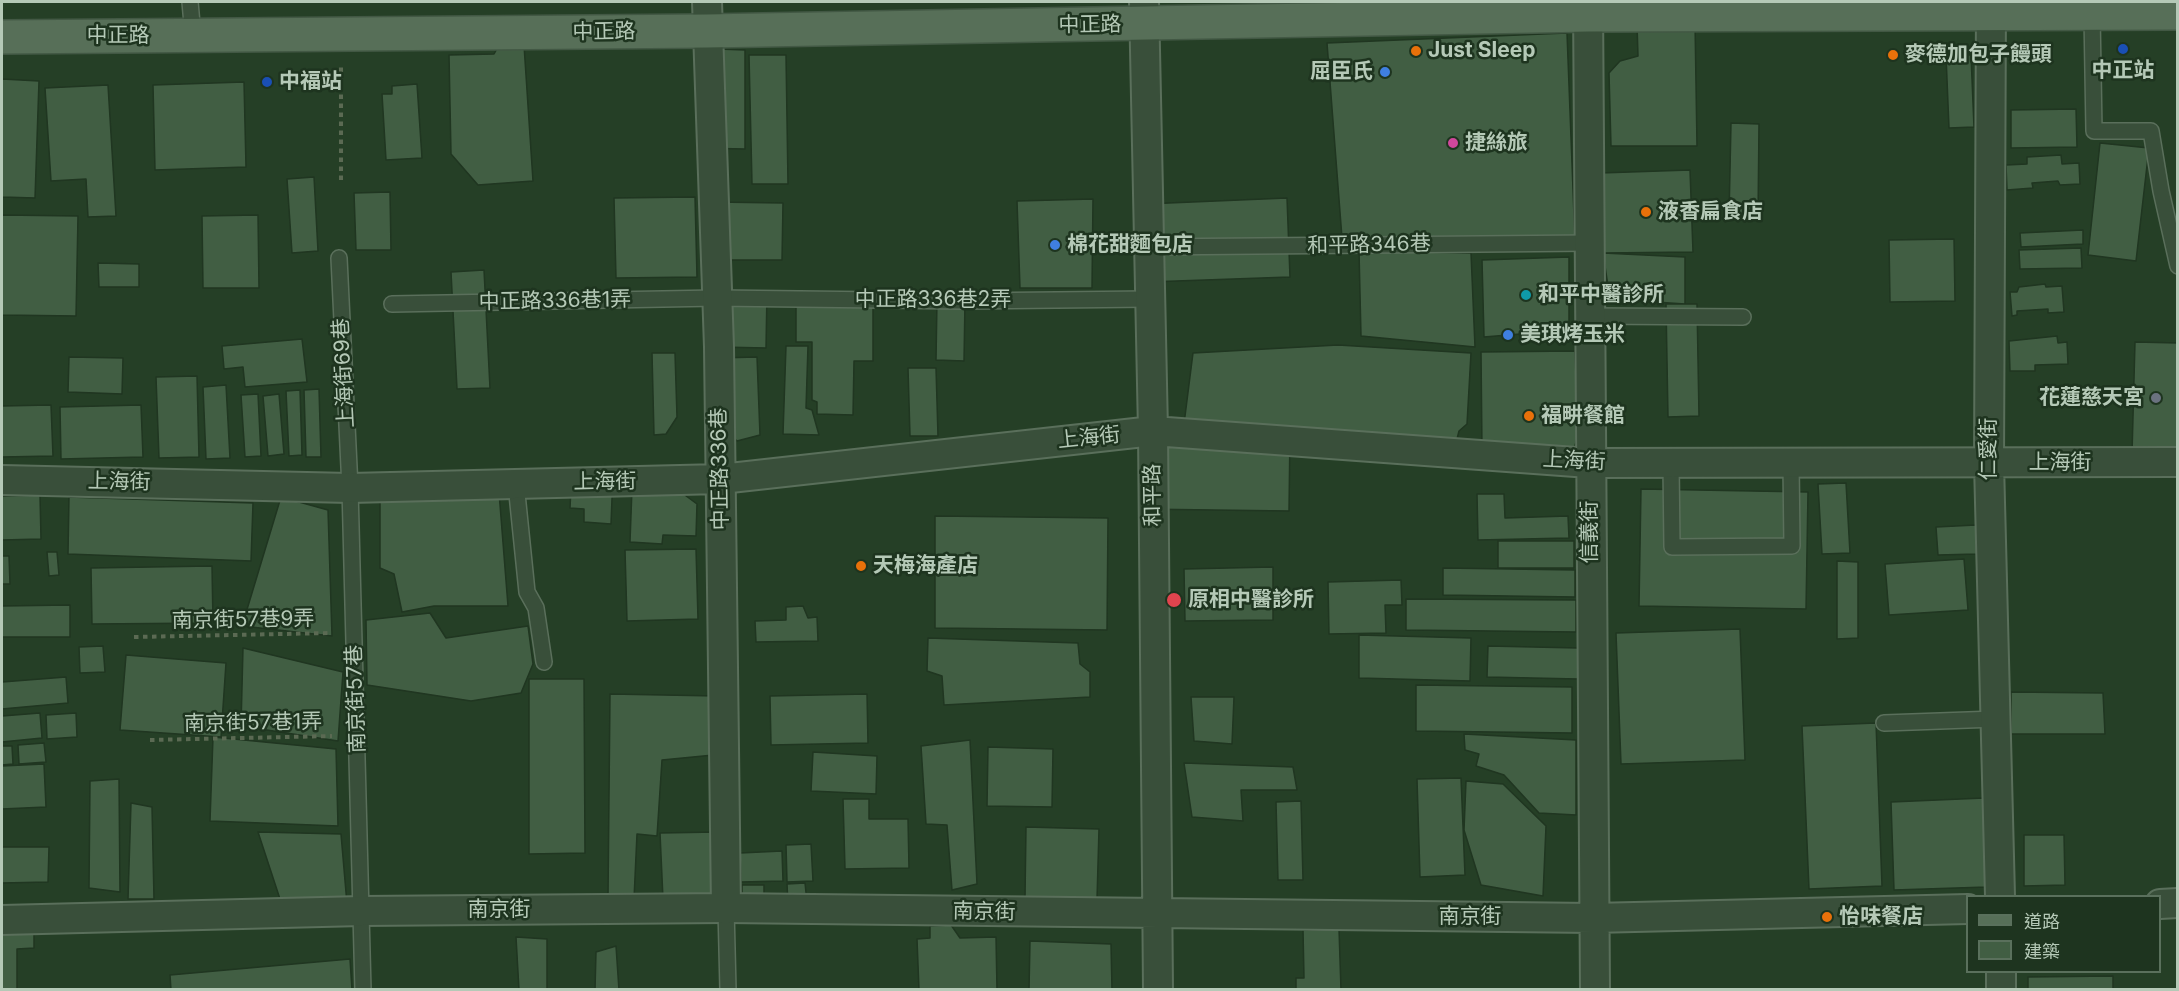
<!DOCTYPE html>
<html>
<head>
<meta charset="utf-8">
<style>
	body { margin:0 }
	#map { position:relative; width:2179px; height:991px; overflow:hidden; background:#253f26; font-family:Inter,"Noto Sans TC",sans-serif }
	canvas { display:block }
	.frame { position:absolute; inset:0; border:3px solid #b5c9b7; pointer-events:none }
	.legend { position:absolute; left:1966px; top:895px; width:195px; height:78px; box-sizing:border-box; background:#1e341f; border:2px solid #5a705c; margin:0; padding:8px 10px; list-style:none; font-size:18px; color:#b5c9b7 }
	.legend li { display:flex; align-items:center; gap:12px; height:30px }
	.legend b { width:30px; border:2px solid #5a705c }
</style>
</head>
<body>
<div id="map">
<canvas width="2179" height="991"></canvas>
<div class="frame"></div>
<ul class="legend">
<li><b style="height:8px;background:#576f58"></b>道路</li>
<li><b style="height:16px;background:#415e43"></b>建築</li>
</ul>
</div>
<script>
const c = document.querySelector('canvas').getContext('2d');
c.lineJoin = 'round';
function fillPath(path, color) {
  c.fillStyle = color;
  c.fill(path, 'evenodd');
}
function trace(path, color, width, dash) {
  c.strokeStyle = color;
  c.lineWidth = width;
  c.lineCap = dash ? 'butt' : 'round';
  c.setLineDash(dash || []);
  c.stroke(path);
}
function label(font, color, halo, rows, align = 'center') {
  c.font = font + ' Inter,"Noto Sans TC",sans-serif';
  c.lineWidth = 5;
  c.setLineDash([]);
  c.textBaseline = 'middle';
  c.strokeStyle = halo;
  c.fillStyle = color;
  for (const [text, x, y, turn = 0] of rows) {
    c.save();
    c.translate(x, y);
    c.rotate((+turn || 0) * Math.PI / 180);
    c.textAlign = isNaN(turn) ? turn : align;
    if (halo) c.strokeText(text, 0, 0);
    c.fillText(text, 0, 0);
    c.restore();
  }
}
const building = new Path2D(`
	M1695,22l2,124h-86l-2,-73 11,-12 18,-5 -1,-32z
	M1567,33l8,209 -232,9 -16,-208z
	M524,45l9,136 -55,4 -27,-31 -2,-99 45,-1 4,-7z
	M718,49l27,1v99l-48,-1 1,-88z
	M749,55h37l2,129h-36z
	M1946,55h25l3,72 -25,1z
	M2,79l37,2 -4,117 -33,-1z
	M244,82l2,85 -91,3 -2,-85z
	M417,84l5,74 -36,2 -4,-66h10v-8z
	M108,85l8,131 -28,1 -2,-38 -35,2 -6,-93z
	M2076,109l1,38 -66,1v-38z
	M1731,123l28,1 -1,94 -29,-1z
	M2100,143l49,5 -13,113 -48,-6z
	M2061,155l1,9 17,-1 1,21 -20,1 -2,-4 -26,2 1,5 -26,2 -1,-25 21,-1v-7z
	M1690,170l3,82 -90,1 -3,-80z
	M314,177l4,74 -26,2 -5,-74z
	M390,192l1,58h-35l-2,-57z
	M695,197l2,80 -81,1 -2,-80z
	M1287,198l3,79 -142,5 -3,-78z
	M1093,199l-1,89h-72l-3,-87z
	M714,202l69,1 -1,57h-68z
	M2,215l76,1 -2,100 -74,-1z
	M258,215l1,73h-56l-1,-72z
	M2083,230v14l-62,3 -1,-14z
	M1954,239l1,62 -65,1 -1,-62z
	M2081,248l1,20 -62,1 -1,-19z
	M1359,251l112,2 4,94 -114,-11z
	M1603,253l82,4v47l-75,-5z
	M1569,257v73l-85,7 -2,-77z
	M98,263l41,1v23h-40z
	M484,270l6,118 -33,1 -6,-117z
	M2045,284l1,3 16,-1 2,26 -16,1v-4l-31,2v4l-5,1 -2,-24h7l2,-5z
	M720,291l47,1 -1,56 -47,-1z
	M937,300l28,1 -1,60 -28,-1z
	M1666,304h31l2,112 -31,1z
	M796,306l77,1v54h-19l-1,54 -36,-1v-12l-5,-2v-58h-16z
	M2057,336l1,7 9,-1 1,22 -33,1v6h-25l-1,-30z
	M302,339l5,43 -62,5 -2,-20 -19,2 -2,-23z
	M2135,342l43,1v112l-46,-1z
	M1338,345l133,8 -4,71 -8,7 -4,16 -271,-23 9,-71z
	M786,346h22l-2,62 6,2 7,25 -36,-1z
	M1575,351l3,83 -4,16h-92l-1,-98z
	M652,353h23l2,64 -11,17 -12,1z
	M69,357l54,1 -1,36 -54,-2z
	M757,357l3,78 -23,6 -17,-16 -2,-67z
	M908,368h28l2,68h-28z
	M197,376l2,81 -40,1 -3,-81z
	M226,385l4,73 -24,1 -3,-72z
	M319,389l2,68h-15l-2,-67z
	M300,390l2,65 -13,1 -3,-65z
	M258,394l3,62 -16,1 -4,-62z
	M279,394l5,60 -16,2 -5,-60z
	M51,405l2,51 -51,1v-51z
	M141,405l2,52 -82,2 -1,-52z
	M1153,431l137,2 -1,78 -150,-2v-56z
	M572,468l36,2 5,4 -2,50 -27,-2v-13l-14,-1z
	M1846,483l4,70 -28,1 -4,-70z
	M632,488l46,2 19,14 -1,32 -33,-1 -1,9 -32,-2z
	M1641,489l167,3 -2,117 -167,-3z
	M499,492l9,114h-74l-32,6 -8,-38 -14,-6v-74z
	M1477,494h27l1,24 63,-2 1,22 -91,2z
	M40,495l1,44 -39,1v-44z
	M69,497l184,6 -2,58 -183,-7z
	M281,497l47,13 4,126 -90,-10z
	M935,516l173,2 -1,112 -172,-2z
	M1976,525l1,29 -39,1 -2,-28z
	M1498,541h76v27h-76z
	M696,549l2,70 -71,2 -2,-71z
	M47,552h10l2,23 -10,1z
	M2,556h7l1,28h-8z
	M1964,559l4,51 -79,5 -4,-51z
	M1837,561l21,1v76l-21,1z
	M212,566l1,57 -121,1 -1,-56z
	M1273,567v53l-88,1 -1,-52z
	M1443,568l132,2v27l-132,-2z
	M1401,580l1,25h-17l1,28 -57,1 -1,-52z
	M1406,599l170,1v32l-170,-2z
	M70,605v32h-68v-31z
	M803,606l5,12 9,-1 1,24 -62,1 -1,-21 31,-1v-13z
	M430,613l16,25 82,-12 5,38 -12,29 -50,8 -104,-16 -1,-65z
	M1740,629l5,131 -124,4 -5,-131z
	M1359,635l112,3 -1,43 -111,-3z
	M928,638l150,5 2,21 10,8v25l-146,8 -2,-29 -15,-5z
	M103,646l2,26 -25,1 -1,-26z
	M1488,646l90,2v31l-91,-2z
	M243,648l100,24 -5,69 -97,-15z
	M126,655l100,8 -5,74 -101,-7z
	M66,677l2,26 -66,6v-27z
	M529,679h55l1,174 -56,1z
	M1416,685l156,2v46l-156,-2z
	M2011,692l92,1 2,41h-94z
	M610,694l107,2 7,58 -62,6 -5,76 -20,-2 -3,65 -26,-1z
	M867,694l1,49 -97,2 -1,-49z
	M1191,697h43l-2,47 -38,-3z
	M40,713l2,25 -40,4v-26z
	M76,713l1,24 -30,2 -1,-24z
	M1876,723l6,163 -73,3 -7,-163z
	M1464,734l112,6v75l-37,-2 -35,-38 -28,-9 3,-12 -14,-4z
	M213,737l123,12 2,77 -128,-5z
	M970,740l7,144 -25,6 -5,-65 -21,-1 -5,-78z
	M44,743l2,19 -27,2 -1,-19z
	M2,746h10l1,18 -11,1z
	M988,747l65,2 -1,58 -65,-1z
	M813,752l64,4 -1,38 -65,-3z
	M1184,763l109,4 4,23h-56l2,31 -51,-4z
	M44,764l2,43 -44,2v-43z
	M1461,778l4,97 -45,2 -3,-98z
	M119,779l1,113 -31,-4 1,-107z
	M1466,781l37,3 43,42 -3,70 -62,-11 -17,-55z
	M1984,798l3,89 -93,3 -3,-88z
	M843,799h26v20h39l1,49 -64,1z
	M1301,801l2,79h-25l-2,-78z
	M131,803l21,4 2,92h-26z
	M1026,827l73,2 -2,70 -72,-1z
	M258,832l83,2 6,70 -67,-5z
	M717,832l2,65 -56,2 -3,-66z
	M2024,835h40l1,50 -41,1z
	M811,844l2,37 -26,1 -1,-37z
	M2,847h47l-1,35 -46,1z
	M782,851l1,30 -42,1 -1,-29z
	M805,883l2,19 -19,1 -1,-19z
	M742,885h22v17l-22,1z
	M2,912h32v36l-17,1v41h-15z
	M951,925l9,13 36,-1 1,53h-78l-2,-51 13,-1v-12z
	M1339,929l2,61h-45v-12h8l-1,-48z
	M516,937l31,2v51h-28z
	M1030,941l81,3 1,46h-83z
	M616,946l3,44h-24l1,-38z
	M350,959l2,31h-181l-1,-15z
	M2113,976v14h-85v-13z`);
fillPath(building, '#415e43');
trace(building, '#203621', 1.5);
const service = new Path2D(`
	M190,2l3,33
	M2092,14l2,117h57l10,60 17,75
	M1147,247l444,-4
	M339,258l11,230 13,502
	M392,304l325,-6 248,3 183,-2
	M1590,316l153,1
	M1671,464l1,83 120,-1 -1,-83
	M516,484l11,108 9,16 8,54
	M1884,723l112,-4
	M726,908l2,82`);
const minor = new Path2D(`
	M707,2l12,345 7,561
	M1144,2l9,429 5,559
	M1588,2l7,988
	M1991,2l-2,461 11,433
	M2,480l348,8 371,-9 432,-48 436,32 589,-1
	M2160,904l18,-1
	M2,920l360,-9 364,-3 867,10 375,-9
	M2001,972v18`);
const primary = new Path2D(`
	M2,37l705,-6 881,-16 590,-2`);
trace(service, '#5a6f5b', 18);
trace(minor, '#5a6f5b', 32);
trace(primary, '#425844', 36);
trace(new Path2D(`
	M341,180v-113
	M134,637l197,-4
	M150,740l182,-4`), '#5b6a53', 4, [4.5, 4.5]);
trace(service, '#394f3a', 15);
trace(minor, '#394f3a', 28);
trace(primary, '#576f58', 33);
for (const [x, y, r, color] of [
	[2123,49,6,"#1a4fb4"],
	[1416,51,6,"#e8710a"],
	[1893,55,6,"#e8710a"],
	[1385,72,6,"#3f7fe0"],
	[267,82,6,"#1a4fb4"],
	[1453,143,6,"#d1479c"],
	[1646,212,6,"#e8710a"],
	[1055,245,6,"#3f7fe0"],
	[1526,295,6,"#0f9aa8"],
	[1508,335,6,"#3f7fe0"],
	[2156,398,6,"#6b7280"],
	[1529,416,6,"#e8710a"],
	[861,566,6,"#e8710a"],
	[1174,600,8,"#e0444e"],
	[1827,917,6,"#e8710a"]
]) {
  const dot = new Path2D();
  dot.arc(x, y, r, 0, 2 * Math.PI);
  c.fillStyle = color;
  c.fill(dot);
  trace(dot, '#1e341f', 2);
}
label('21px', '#b5c9b7', '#1e341f', [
	["中正路",1090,25,-1],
	["中正路",604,32,-1],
	["中正路",118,36],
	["和平路346巷",1369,245,-1],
	["中正路336巷2弄",933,300],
	["中正路336巷1弄",555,301,-1],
	["上海街69巷",344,373,-93],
	["上海街",1089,438,-6],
	["仁愛街",1989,449,-90],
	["上海街",1574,461,3],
	["上海街",2060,463],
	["中正路336巷",720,469,-91],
	["上海街",119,482,1],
	["上海街",605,482,-1],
	["和平路",1153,495,-91],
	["信義街",1590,532,-90],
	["南京街57巷9弄",243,620,-1],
	["南京街57巷",356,699,-92],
	["南京街57巷1弄",253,723,-1],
	["南京街",499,910],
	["南京街",984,912,1],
	["南京街",1470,917]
]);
label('bold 21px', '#b5c9b7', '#1e341f', [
	["Just Sleep",1428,51],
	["麥德加包子饅頭",1905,55],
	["中正站",2123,71,"center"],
	["屈臣氏",1373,72,"right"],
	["中福站",279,82],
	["捷絲旅",1465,143],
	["液香扁食店",1658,212],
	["棉花甜麵包店",1067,245],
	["和平中醫診所",1538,295],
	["美琪烤玉米",1520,335],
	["花蓮慈天宮",2144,398,"right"],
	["福畊餐館",1541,416],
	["天梅海產店",873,566],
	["原相中醫診所",1188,600],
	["怡味餐店",1839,917]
], 'left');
</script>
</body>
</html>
